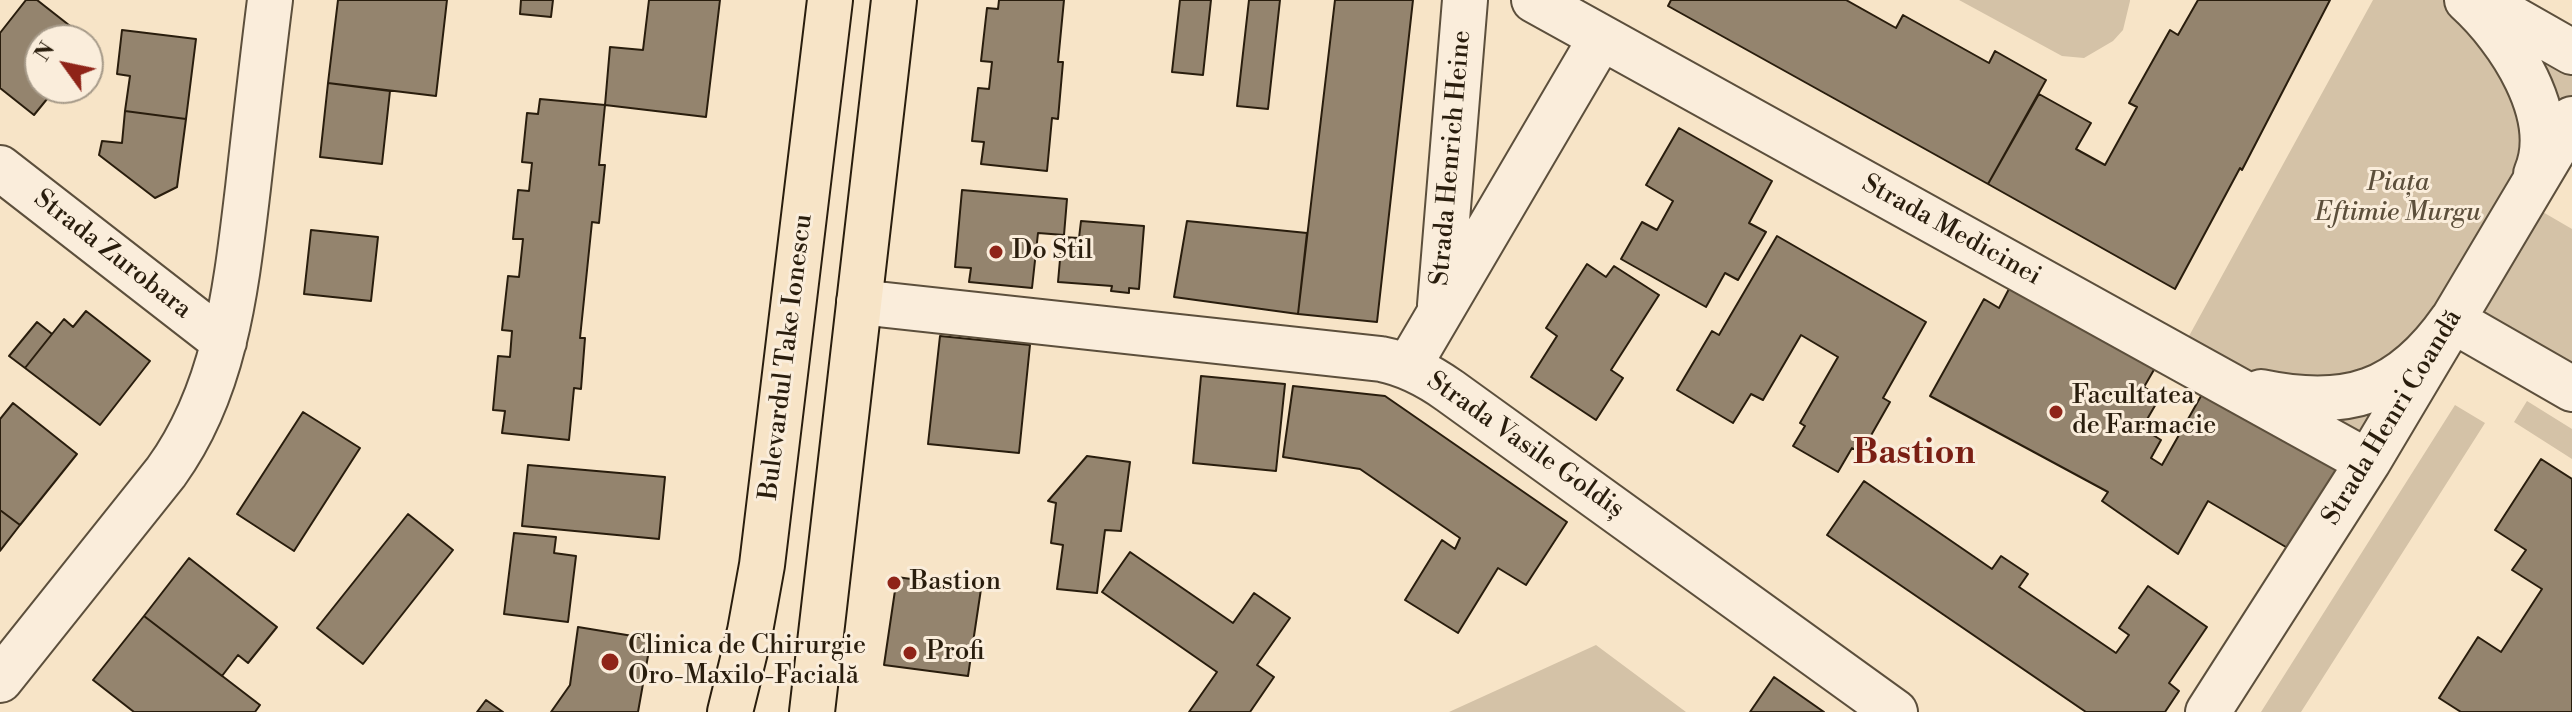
<!DOCTYPE html>
<html>
<head>
<meta charset="utf-8">
<style>
	body { margin:0 }
	#map { position:relative; width:2572px; height:712px; overflow:hidden; background:#f7e4c7; font-family:"Libre Bodoni",serif }
	canvas { display:block }
	.north { position:absolute; left:24px; top:24px; width:80px; height:80px; box-sizing:border-box; background:#faeddb; border:2px solid #a69a89; border-radius:50%; rotate:303deg; font-size:22px; font-weight:700; line-height:32px; text-align:center; color:#291d0d }
	.north::after { content:''; display:block; margin:auto; width:28px; height:36px; background:#8f2418; clip-path:polygon(50% 0,100% 100%,50% 72%,0 100%) }
</style>
</head>
<body>
<div id="map">
<canvas width="2572" height="712"></canvas>
<div class="north">N</div>
</div>
<script>
const c = document.querySelector('canvas').getContext('2d');
c.lineJoin = 'round';
function fillPath(path, color) {
  c.fillStyle = color;
  c.fill(path, 'evenodd');
}
function trace(path, color, width, dash) {
  c.strokeStyle = color;
  c.lineWidth = width;
  c.lineCap = dash ? 'butt' : 'round';
  c.setLineDash(dash || []);
  c.stroke(path);
}
function label(font, color, halo, rows, align = 'center') {
  c.font = font + ' "Libre Bodoni",serif';
  c.lineWidth = 6;
  c.setLineDash([]);
  c.textBaseline = 'middle';
  c.strokeStyle = halo;
  c.fillStyle = color;
  for (const [text, x, y, turn = 0] of rows) {
    c.save();
    c.translate(x, y);
    c.rotate((+turn || 0) * Math.PI / 180);
    c.textAlign = isNaN(turn) ? turn : align;
    if (halo) c.strokeText(text, 0, 0);
    c.fillText(text, 0, 0);
    c.restore();
  }
}
fillPath(new Path2D(`
	M1959,0h171v1l-7,29 -10,11 -29,17 -22,-2z
	M2373,0h85l114,65v36l-55,96 55,32v142l-118,-68 -89,149 -182,-105z
	M2527,401l45,28v30l-58,-37z
	M2455,405l30,18 -184,289h-40z
	M1596,645l90,67h-237z`), '#d4c2a7');
const building = new Path2D(`
	M26,0h11l51,40h-48v48h16l-22,27 -34,-27v-55z
	M338,0h109l-11,96 -108,-13z
	M521,0h32l-2,17 -31,-3z
	M649,0h71l-14,117 -101,-12 5,-58 33,3z
	M999,0h65l-6,62h5l-5,57 -6,-1 -5,53 -66,-7 3,-22 -12,-1 6,-53 11,1 3,-27 -11,-1 6,-53 11,1z
	M1180,0h31l-8,75 -31,-3z
	M1249,0h31l-12,109 -31,-3z
	M1335,0h78l-36,322 -79,-8z
	M1671,0h175l50,28 7,-13 86,48 6,-12 51,29 -58,104 -320,-178z
	M2198,0h132l-88,170 -2,-2 -65,121 -187,-105 51,-90 52,29 -15,26 29,16 32,-58 -8,-4 41,-73 8,5z
	M122,30l74,9 -10,80 -61,-8 5,-35 -13,-2z
	M328,83l62,8 -8,73 -62,-7z
	M540,99l65,6 -6,60h6l-6,58 -7,-1 -12,116h5l-4,51 -7,-1 -5,52 -67,-7 3,-22 -12,-1 5,-54 12,1 2,-26 -10,-1 6,-54 11,1 4,-38h-10l5,-49 11,1 3,-28 -10,-1 5,-49 11,1z
	M125,111l61,8 -9,68 -22,11 -56,-43 3,-14 20,2z
	M1679,128l93,53 -23,42 17,9 -28,48 -13,-7 -19,34 -85,-48 21,-37 15,8 16,-29 -27,-16z
	M962,190l105,9 -3,36 -26,-2 -6,55 -63,-6 2,-14 -16,-1z
	M1081,221l63,5 -5,63 -10,-1v5l-18,-2 1,-5 -54,-4 4,-45 17,1z
	M1187,221l120,12 -9,81 -124,-17z
	M311,230l67,7 -7,64 -67,-7z
	M1777,236l149,86 -43,76 7,4 -29,51 -9,-5 -14,24 -45,-26 12,-20 -5,-3 38,-66 -37,-22 -38,65 -12,-6 -18,29 -56,-33 35,-59 7,4z
	M1587,264l19,13 8,-11 45,29 -48,75 12,8 -27,42 -65,-43 26,-41 -11,-8z
	M2010,287l145,81 -11,19 16,10 -18,31 19,12 -10,18 11,7 43,-76 140,83 -49,81 -88,-52 -30,53 -76,-53 6,-9 -178,-96 54,-97 15,9z
	M86,311l64,50 -50,64 -75,-57 39,-49 9,8z
	M37,322l15,12 -27,34 -16,-12z
	M940,336l90,9 -11,108 -91,-9z
	M1201,376l84,8 -9,87 -83,-8z
	M1293,386l92,10 182,126 -41,63 -28,-17 -40,65 -53,-33 37,-60 13,9 5,-11 -100,-69 -77,-12z
	M13,403l64,51 -57,71 -20,-15v-91z
	M303,412l57,36 -66,103 -57,-37z
	M1087,456l43,6 -9,69 -16,-1 -8,63 -40,-4 6,-44 -12,-2 5,-40 -8,-2z
	M2541,459l31,20v233h-111l-22,-14 39,-61 23,15 41,-63 -30,-19 14,-20 -31,-20z
	M528,465l137,12 -6,62 -137,-13z
	M1864,481l128,88 9,-13 27,18 -9,13 97,66 13,-18 -10,-7 29,-42 59,41 -38,56 10,8 -14,21h-79l-259,-177z
	M0,510l20,15 -20,26z
	M408,514l45,36 -90,114 -46,-36z
	M514,533l42,4 -2,16 22,3 -8,66 -64,-8z
	M1130,552l103,71 21,-30 36,25 -33,47 17,12 -24,35h-61l28,-40 -115,-80z
	M189,558l88,69 -29,36 -10,-8 -16,21 -78,-60z
	M897,577l84,12 -13,87 -84,-11z
	M144,616l116,89 -5,7h-121l-41,-32z
	M578,627l73,12 -13,73h-87l19,-27z
	M1774,677l50,35h-74z
	M486,700l17,12h-26z`);
fillPath(building, '#94846e');
trace(building, '#291d0d', 2);
const minor = new Path2D(`
	M1534,0l834,462
	M2467,0c42,38 94,116 69,174
	M2484,2l88,50
	M0,168l224,174
	M859,302l522,57c25,5 48,17 69,32l445,321
	M1440,305l25,-305
	M1408,367l193,-329
	M2261,392c86,18 140,1 191,-72l120,69
	M0,680l166,-208c60,-83 70,-184 82,-284 7,-62 14,-125 22,-188
	M2208,712l160,-250 204,-343`);
const major = new Path2D(`
	M730,712l20,-81 12,-66 68,-565
	M812,712l82,-712`);
trace(minor, '#5c4f3c', 48);
trace(major, '#291d0d', 48);
trace(minor, '#faeddb', 44);
trace(major, '#f7e4c7', 44);
for (const [x, y, r, color] of [
	[996,252,8,"#8f2418"],
	[2056,412,8,"#8f2418"],
	[894,583,8,"#8f2418"],
	[910,653,8,"#8f2418"],
	[610,662,10,"#8f2418"]
]) {
  const dot = new Path2D();
  dot.arc(x, y, r, 0, 2 * Math.PI);
  c.fillStyle = color;
  c.fill(dot);
  trace(dot, '#faeddb', 3);
}
label('26px', '#291d0d', '#faeddb', [
	["Strada Henrich Heine",1452,158,-85],
	["Strada Medicinei",1951,231,29],
	["Strada Zurobara",112,255,38],
	["Bulevardul Take Ionescu",787,357,-83],
	["Strada Henri Coandă",2393,418,-59],
	["Strada Vasile Goldiș",1525,446,35]
]);
label('italic 26px', '#5c4f3b', '#faeddb', [
	["Piața",2398,184],
	["Eftimie Murgu",2398,214]
]);
label('26px', '#291d0d', '#faeddb', [
	["Do Stil",1012,252],
	["Facultatea",2072,397],
	["de Farmacie",2072,427],
	["Bastion",910,583],
	["Clinica de Chirurgie",628,647],
	["Oro-Maxilo-Facială",628,677],
	["Profi",926,653]
], 'left');
label('bold 34px', '#7a1f14', '#faeddb', [
	["Bastion",1914,455]
]);
</script>
</body>
</html>
